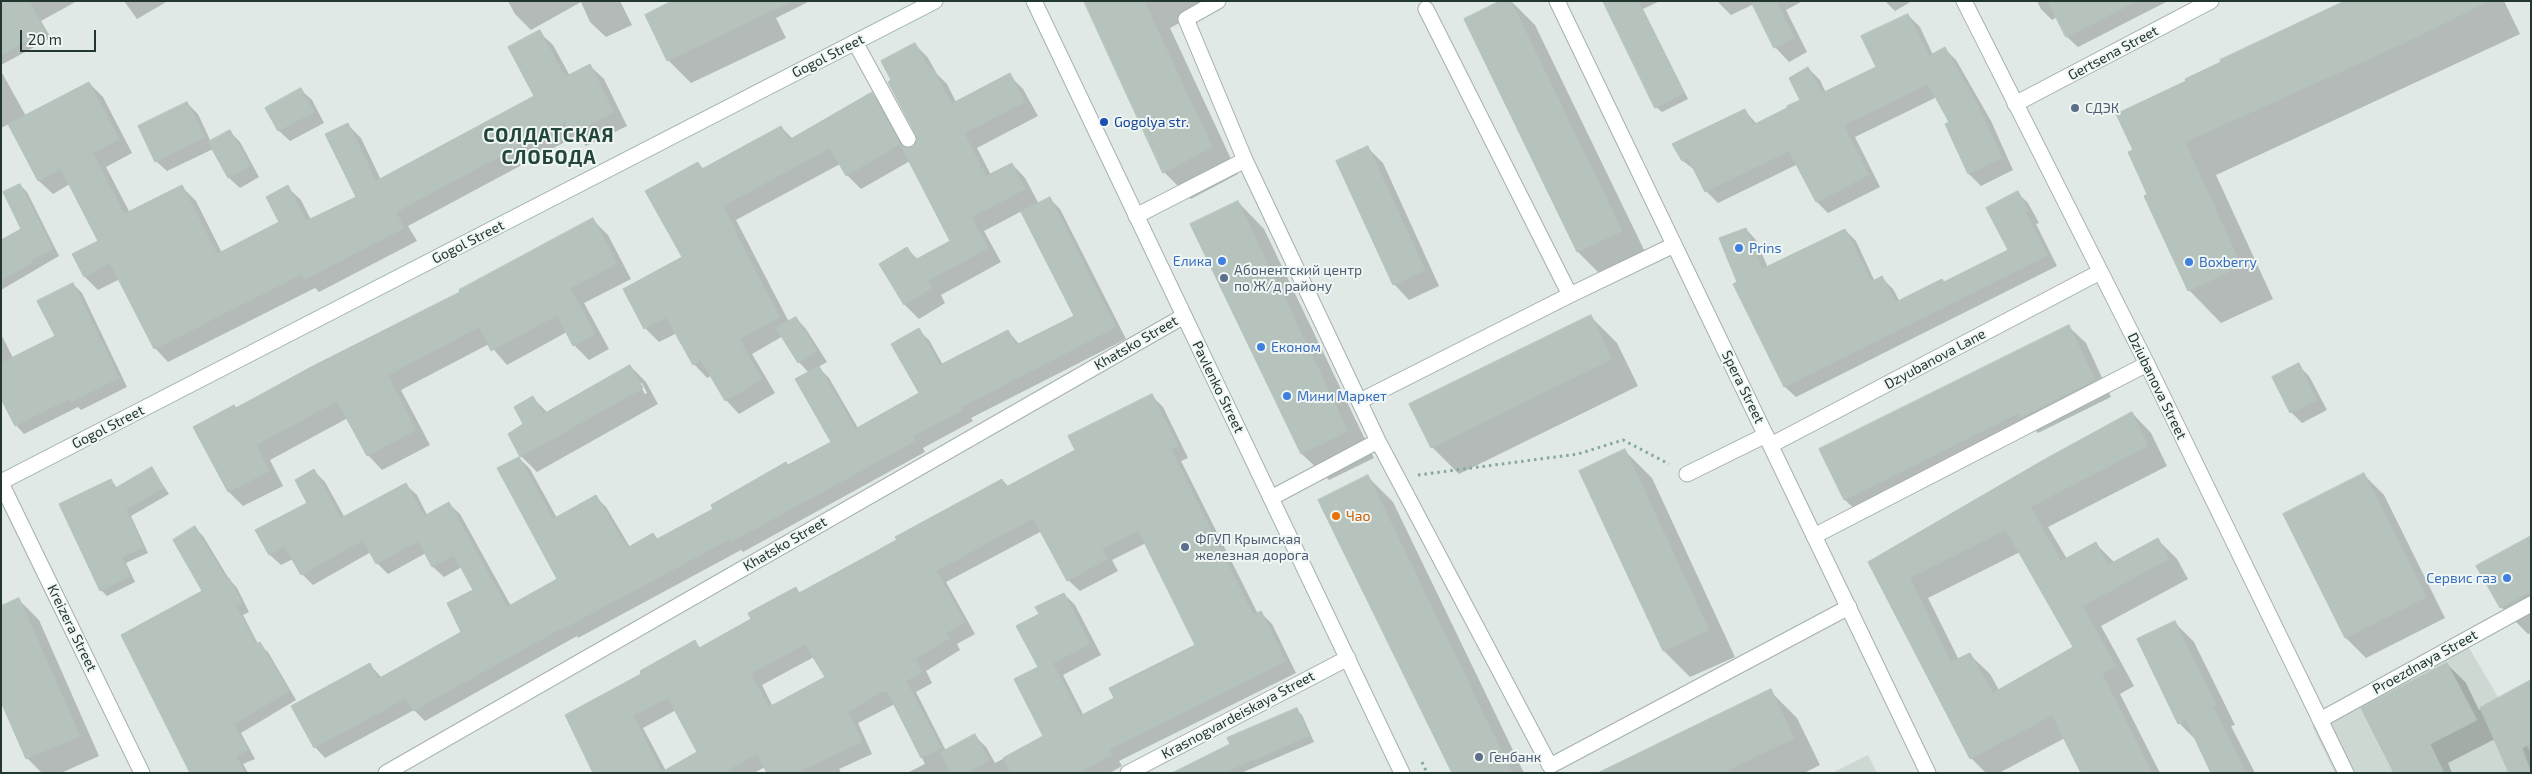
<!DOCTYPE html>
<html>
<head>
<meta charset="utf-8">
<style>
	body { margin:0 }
	#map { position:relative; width:2532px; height:774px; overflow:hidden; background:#e0e9e5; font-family:"Exo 2",sans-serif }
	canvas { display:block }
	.frame { position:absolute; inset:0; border:2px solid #233731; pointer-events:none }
	.scale { position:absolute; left:20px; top:30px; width:76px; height:22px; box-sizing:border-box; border:2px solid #233731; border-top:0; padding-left:6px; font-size:15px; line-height:18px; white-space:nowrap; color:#233731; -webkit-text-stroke:4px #f0f6f3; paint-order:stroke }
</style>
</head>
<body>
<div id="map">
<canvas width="2532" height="774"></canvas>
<div class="frame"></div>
<div class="scale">20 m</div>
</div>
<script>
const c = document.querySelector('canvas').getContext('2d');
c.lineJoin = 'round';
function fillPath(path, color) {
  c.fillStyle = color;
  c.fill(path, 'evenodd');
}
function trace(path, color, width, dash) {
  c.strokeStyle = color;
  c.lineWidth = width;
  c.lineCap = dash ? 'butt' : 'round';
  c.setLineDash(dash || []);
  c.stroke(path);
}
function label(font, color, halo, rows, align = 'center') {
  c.font = font + ' "Exo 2",sans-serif';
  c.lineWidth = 4;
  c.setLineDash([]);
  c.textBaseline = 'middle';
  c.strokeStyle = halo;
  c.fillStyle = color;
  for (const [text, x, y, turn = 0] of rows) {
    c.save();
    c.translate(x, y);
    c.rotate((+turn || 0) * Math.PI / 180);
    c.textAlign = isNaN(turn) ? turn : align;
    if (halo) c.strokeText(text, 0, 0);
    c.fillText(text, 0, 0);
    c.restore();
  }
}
fillPath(new Path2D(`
	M2468,646l63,107v20h-196l-23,-47z
	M1868,755l9,18h-45z`), '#ced8d3');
fillPath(new Path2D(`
	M1,1h76l-36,20 10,17 -50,27z
	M124,1h44l-31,18z
	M508,1h112l12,24 -26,12 -16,-15 -9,-20 -50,28 -16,-16z
	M675,1h135l-34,17 10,20 -95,45 -23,-23z
	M1086,1h135l-51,27 68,146 -47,25 -27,-27z
	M1511,1l24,24 113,233 -43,21 -27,-27 -112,-233z
	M1604,1h56l-17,8 45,90 -26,13 -6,-5z
	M1717,1h86l-17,9 21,42 -18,10 -14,-15 -21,-43 -23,11z
	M1885,1h27l-17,10z
	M2037,1h131l-90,46 -11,-10 -10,-20 -5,3 -11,-11z
	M2346,1h158l16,33 -304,141 57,124 -52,24 -32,-33 -40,-95 -14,-45 52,-68z
	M1908,15l12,12 13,28 11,-7 12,12 35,61 22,49 -32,16 -12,-12 -22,-50 4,-2 -14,-25 -82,40 25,50 -52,26 -11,-11 -19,-38 -80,39 -12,-12 -10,-20 -13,-10 61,-51 13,14 45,-23 6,-33 12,12 6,13 52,-26z
	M539,32l14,13 17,31 20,-10 14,13 23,47 -41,20 -10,-10 -168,90 9,15 -98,51 -4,-4 -147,74 -13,-14 -35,-69 -22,11 -13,-13 14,-35 -29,-58 -17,10 -14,-13 -30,-57 -8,4v-57l25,45 63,-33 14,14 29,56 -26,14 24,46 52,-26 14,14 26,52 58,-30 7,-36 14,13 10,20 47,-22 -11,-74 14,14 20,42 155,-83z
	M915,44l13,14 9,16 10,10 9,18 53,-27 14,14 15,27 -61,32 14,27 21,-11 13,14 14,26 10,-6 11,11 66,130 -155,79 2,3 -50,27 2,4 -182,100 -2,-2 -163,88 -1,-2 -152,85 -11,-11 -89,48 -10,-11 55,-82 12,13 81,-46 12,-42 -13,-23 -18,10 -11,-10 -7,-14 -38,21 -11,-11 -6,-11 -58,33 -11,-11 -9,-15 -12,6 -11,-10 -13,-25 52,-27 5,-32 11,11 20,36 61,-33 11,10 10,20 22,-11 11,10 51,92 48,-27 -40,-121 11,11 27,49 38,-22 11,11 24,40 23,-12 5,5 174,-98 -23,-69 -10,-11 -16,-26 -31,18 23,39 -36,21 -13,-14 -15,-24 -4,2 -13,-14 -17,-31 -18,9 -14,-14 -20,-39 58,-31 15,-94 6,5 77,-42 12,12 78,-46 14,14 23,42 6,-1 5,-8zM910,161l42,81 -34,18 -11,-12 -26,16 24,41 14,14 26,-16 -4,-8 60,-33 -17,-31 38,-20 53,105 -55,29 -12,-14 -65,34 -14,-25 -11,-10 3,64 -63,34 -29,-50 -11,-11 9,-5 -21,-33 -10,-11 -7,4 -53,-102 104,-56 7,11 14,14z
	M301,90l11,10 12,23 -34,18 -11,-10 -12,-23z
	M187,103l11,11 13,28 19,-10 10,10 19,35 -19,11 -11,-10 -16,-29 -46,22 -11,-10z
	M1368,148l15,15 56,123 -30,14 -15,-16z
	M20,185l7,7 32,64 -58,34v-49l22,-12z
	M2018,193l10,10 11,20 -3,1 21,42 -261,131 -11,-10 -50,-103 4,-2 7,-53 10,11 12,28 77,-38 11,11 19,41 7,-4 11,11 7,13 45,-19 65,-32z
	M1238,202l26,27 110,229 -45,22 -27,-26 -110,-230z
	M593,220l15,15 23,44 -47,24 25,46 -20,11 -15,-15 -7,-13 -60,33 -18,-21 -88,46 29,55 -48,25 -14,-15 -20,-37 -78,42 13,26 -40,20 -14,-14 8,-83 225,-116z
	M73,284l9,9 45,94 -46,23 -3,-3 -54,27 -8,-9 -15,-30v-61l12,24 44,-21z
	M1590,316l27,27 21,43 -179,88 -27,-27z
	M2069,327l17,16 25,54 -73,36 -3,-3 -173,86 -17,-16 -25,-50z
	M2298,365l11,11 18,34 -25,13 -11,-11z
	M630,366l16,16 12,22 -121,68 -16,-16 4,-31 8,-27 14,14zM639,383h3l5,10 -2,1z
	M1152,396l11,11 25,51 -7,3 77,153 3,-1 11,11 24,49 -177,88 3,5 -12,7h-203l18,-9 -30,-60 -37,19 14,31 -33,15 2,4h-72l-4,-6 -11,6h-159l48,-98 51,-33 7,6 52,-28 42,-31 5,5 202,-114 7,7 68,-37zM1042,531l26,49 12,11 38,-20 -6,-11 34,-17 51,102 -81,54 -32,17 -21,-41 38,-20 -26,-50 -11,-11 -24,20 -1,53 6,70 -50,26 -9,-16 -11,-11 -29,15 -30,-59 16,-9 -6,-12 34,-21 -3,-6 18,-10 -29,-52zM814,657l12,21 -53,29 -11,-22zM676,710l23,43 -33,18 -23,-43z
	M2132,413l19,20 16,33 -119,61 19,32 29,-15 19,19 43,-23 19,19 11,20 -87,47 33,60 -14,8 40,79h-78l-17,-35 -66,35h-13l-15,-15 -101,-196zM2020,552l55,96 -76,42 -9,-16 -20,-19 -11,5 -31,-62z
	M1625,451l27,27 83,179 -45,20 -26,-26z
	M152,469l17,25 -38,22 17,37 -22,10 9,19 -28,14 -6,-6 10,-110 6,8z
	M2364,475l20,20 61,123 -79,40 -20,-20z
	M1368,477l25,25 131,271h-71z
	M195,528l8,8 26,43 8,9 12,24 -6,3 15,29 10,8 28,48 -55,33 14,26 -12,5 5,9h-56l12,-181z
	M2531,537v96l-3,1 -27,-27z
	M19,600l20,20 60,136 -38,17h-19l-14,-14 -27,-60z
	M2174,622l20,20 41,83 -4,1 24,47h-43l-15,-32 -18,-18z
	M2447,664l19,19 13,27 52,-29v92l-36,-34 -47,24 4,10h-56z
	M1770,691l27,27 23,47 -16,8h-203z
	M1297,710l5,5 12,27 -73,31h-59z`), '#0003');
const building = new Path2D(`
	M1,1h28l16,30 -44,24z
	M672,1h120l-125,60 -22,-46z
	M1084,1h60l68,146 -49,26z
	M1500,1h11l111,230 -45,21 -113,-233z
	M1603,1h35l46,92 -29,15z
	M1751,1h25l18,37 -20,10z
	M2048,1h89l-71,36z
	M2345,1h144l-83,41 -221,100 56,124 -53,25 -44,-95 3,-2 -19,-42 5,-2 -17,-36 70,-33 -1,-2 36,-17 -1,-2z
	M1908,14l21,42 16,-9 34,61 23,50 -34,16 -23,-50 4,-2 -21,-38 -84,41 25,50 -53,27 -27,-51 -84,41 -17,-34 -6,3 -10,-17 73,-35 8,16 34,-17v-2l13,-6 -11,-22 19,-11 14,26 54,-26 -15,-31z
	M540,30l25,47 25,-13 24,48 -42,21 -7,-12 -169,91 8,16 -99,51 -3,-5 -148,75 -44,-86 -26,14 -12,-23 26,-13 -37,-72 -23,12 -30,-57 81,-42 30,57 -26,14 31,61 58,-29 35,69 62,-32 -13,-25 22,-12 18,36 50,-24 -31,-63 23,-11 28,58 158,-85 -26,-49z
	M915,43l15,27 3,-1 18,35 59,-31 15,29 -61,31 22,43 26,-13 13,26 -54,28 17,31 -60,33 4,7 -28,17 -25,-41 28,-17 8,13 35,-19 -50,-97 -54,32 -16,-28 -107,58 13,24 -2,1 46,86 -41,22 23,40 -37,22 -24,-41 -8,5 -27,-48 -22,12 -21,-40 59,-32 -37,-66 53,-29 4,7 79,-43 8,14 83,-48 28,52 7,4 6,-1 4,-7 -1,-5 -28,-53 3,-2 -10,-19z
	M301,88l13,24 -36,19 -13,-23z
	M187,102l18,35 -50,25 -17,-36z
	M230,130l20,36 -22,12 -20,-36z
	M1368,146l57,124 -32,15 -57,-124z
	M20,184l33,65 -22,11 2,2 -32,18v-40l20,-11 -18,-37z
	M2018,191l11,21 -3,1 22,42 -264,132 -51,-103 4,-2 -18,-44 27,-10 16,41 83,-40 26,53 11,-6 14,26 46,-23 2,3 64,-32 -22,-42z
	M1050,197l66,130 -155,80 2,3 -50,26 2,5 -184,101 -1,-3 -164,88 -1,-1 -152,85 -7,-13 -92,50 -23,-42 79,-43 8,16 83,-47 -14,-29 26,-13 -19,-35 -22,12 -14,-26 -42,23 -13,-24 -62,35 -16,-28 -16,8 -14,-25 52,-27 -12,-23 19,-11 27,49 65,-35 18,33 25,-14 58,105 50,-28 -60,-111 22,-11 34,62 43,-24 31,53 26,-15 4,6 56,-30 -2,-4 75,-43 2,3 43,-23 -36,-63 24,-13 36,63 64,-36 -28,-49 28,-16 21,37 68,-35 8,15 58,-29 -53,-104z
	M1238,201l110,230 -47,23 -111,-230z
	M593,218l24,46 -47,24 25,46 -22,12 -16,-31 -66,36 -12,-24 -91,48 28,55 -49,26 -30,-55 -81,44 13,26 -41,21 -35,-65 41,-22 2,3 75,-41 149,-75 -1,-2z
	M73,283l46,95 -48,24 -2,-3 -54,27 -14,-27v-36l54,-27 -18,-35z
	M1591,315l21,44 -181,89 -22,-44z
	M796,317l21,34 -19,12 -22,-35z
	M2069,325l26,55 -74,37 -2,-4 -175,87 -25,-51z
	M2299,363l18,37 -27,13 -18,-36z
	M630,365l13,23 -123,69 -12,-23 15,-10 -9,-17 19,-11 10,18z
	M1152,394l26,52 -7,3 82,166 8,-4 25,50 -177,89 3,5 -35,18h-66l-8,-15 40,-22 -29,-57 24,-12 -22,-41 23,-12 -4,-7 29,-14 26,51 -37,19 27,53 34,-18 -5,-10 86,-43 -57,-115 -36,19 5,10 -40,22 -34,-63 -97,53 29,51 -19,11 4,5 -35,21 7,13 -16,9 35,67 -20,10 -34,-67h-4l-35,21 14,30 -67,31h-28l-10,-19 -35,19h-129l-28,-58 76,-41 -1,-3 55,-31 4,8 52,-29 -3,-6 48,-26 3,6 98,-53 -2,-3 107,-58 4,8 69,-37 -7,-14zM805,644l20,33 -56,30 -18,-33zM668,698l29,54 -35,20 -29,-56z
	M2132,412l16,34 -118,61 31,54 35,-19 12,23 50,-27 11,21 -87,47 34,60 -14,8 50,99h-71l-29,-58 -82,44 -102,-197 179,-104zM2006,530l67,117 -80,46 -23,-40 -19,9 -41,-84z
	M1625,449l84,181 -46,21 -84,-180z
	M152,467l12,21 -38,21 17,38 -22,10 9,19 -30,15 -41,-87 52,-25 4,9z
	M2364,473l62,124 -81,41 -62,-124z
	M1368,475l144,298h-60l-134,-273z
	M195,526l31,53 3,-1 13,25 -6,3 20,38 4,-2 29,49 -55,33 14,26 -12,6 9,17h-55l-69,-138 81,-44 -29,-51z
	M2531,536v55l-31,17 -24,-42z
	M19,598l61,138 -54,23 -25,-57v-96z
	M2175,621l41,84 -3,2 33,66h-35l-25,-53 -8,4 -41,-85z
	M2447,663l30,57 -47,24 14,29h-50l-33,-65z
	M2531,680v63l-9,5 9,25h-22l-29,-65z
	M1771,689l23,49 -72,35h-124z
	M1297,708l12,28 -86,37h-51l58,-29 -3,-6z
	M975,734l14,26 -23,13h-15l-11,-20z`);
fillPath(building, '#b6c3bd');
trace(building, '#b3c2bb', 1);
const service = new Path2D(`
	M1218,1l-32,18 59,141
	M1426,9l144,286
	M855,42l53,97
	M1136,216l109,-56 133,281 172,325 299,-159
	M1360,401l210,-106 104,-50
	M1687,474l79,-39
	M1271,498l107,-57
	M1814,536l333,-172`);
const minor = new Path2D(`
	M1557,1l371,772
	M2015,104l196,-103
	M1771,445l329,-173
	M1,483l141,290
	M2320,720l211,-116
	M386,773l798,-457
	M1128,773l220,-115`);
const tertiary = new Path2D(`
	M1964,1l183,363 199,409`);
const secondary = new Path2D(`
	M1034,1l368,772
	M1,482l934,-481`);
trace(service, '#a4b0ab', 17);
trace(minor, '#a4b0ab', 17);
trace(tertiary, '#a4b0ab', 17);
trace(secondary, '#a1b3ac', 17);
trace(new Path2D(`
	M1418,475l160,-21 45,-14 46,24
	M1422,762l5,11`), '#84a99c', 3, [2.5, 4]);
trace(service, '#fff', 15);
trace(minor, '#fff', 15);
trace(tertiary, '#fff', 15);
trace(secondary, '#fff', 15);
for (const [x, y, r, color] of [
	[2075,108,5,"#5c6f8a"],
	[1104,122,5,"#1a4fb4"],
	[1739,248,5,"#3f7fe0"],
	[1222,261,5,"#3f7fe0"],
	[2189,262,5,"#3f7fe0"],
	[1224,278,5,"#5c6f8a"],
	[1261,347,5,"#3f7fe0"],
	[1287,396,5,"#3f7fe0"],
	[1336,516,5,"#e8710a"],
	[1185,547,5,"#5c6f8a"],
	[2507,578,5,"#3f7fe0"],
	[1479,757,5,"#5c6f8a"]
]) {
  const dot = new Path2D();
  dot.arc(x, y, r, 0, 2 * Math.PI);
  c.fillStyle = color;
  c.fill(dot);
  trace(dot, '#f0f6f3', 2);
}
label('14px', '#233731', '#f0f6f3', [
	["Gertsena Street",2113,53,-28],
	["Gogol Street",828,56,-27],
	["Gogol Street",468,242,-27],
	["Khatsko Street",1136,343,-30],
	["Dzyubanova Lane",1935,359,-28],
	["Dziubanova Street",2157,386,64],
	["Pavlenko Street",1218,387,64],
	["Spera Street",1743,387,64],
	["Gogol Street",108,427,-27],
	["Khatsko Street",785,544,-30],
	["Kreizera Street",72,628,64],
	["Proezdnaya Street",2425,662,-29],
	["Krasnogvardeiskaya Street",1238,715,-28]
]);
label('14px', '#4e5e75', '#f0f6f3', [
	["СДЭК",2085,108],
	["Абонентский центр",1234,270],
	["по Ж/д району",1234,286],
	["ФГУП Крымская",1195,539],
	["железная дорога",1195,555],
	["Генбанк",1489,757]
], 'left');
label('14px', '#164399', '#f0f6f3', [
	["Gogolya str.",1114,122]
], 'left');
label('14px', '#366cbe', '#f0f6f3', [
	["Prins",1749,248],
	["Елика",1212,261,"right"],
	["Boxberry",2199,262],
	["Економ",1271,347],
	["Мини Маркет",1297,396],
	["Сервис газ",2497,578,"right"]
], 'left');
label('14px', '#c56008', '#f0f6f3', [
	["Чао",1346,516]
], 'left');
c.letterSpacing = '1px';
label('bold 19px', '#22463c', '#f0f6f3', [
	["СОЛДАТСКАЯ",549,136],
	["СЛОБОДА",549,158]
]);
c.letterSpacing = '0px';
</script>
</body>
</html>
